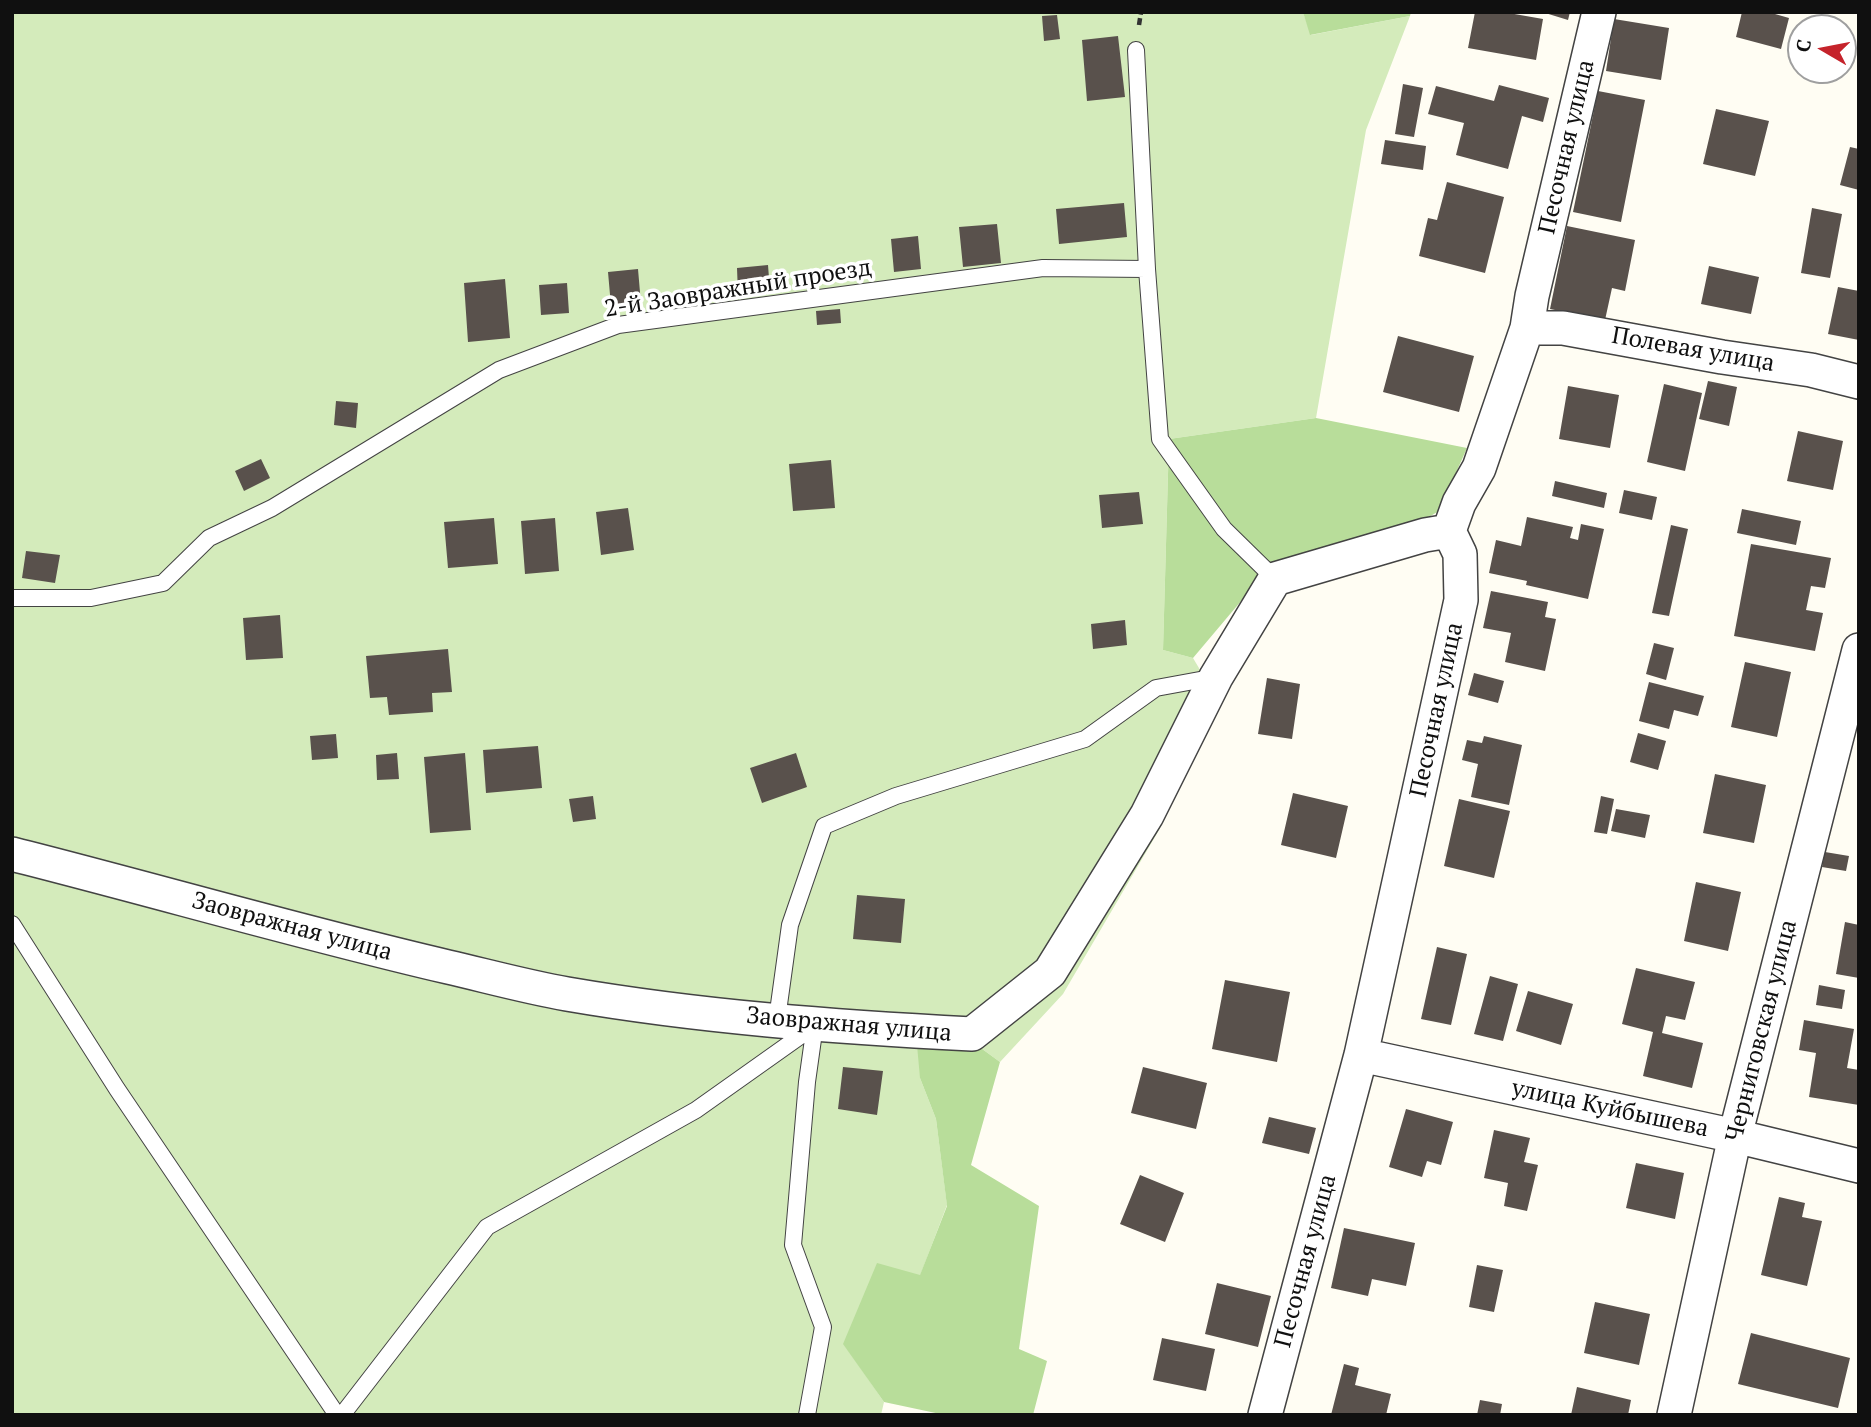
<!DOCTYPE html>
<html>
<head>
<meta charset="utf-8">
<style>
	body { margin:0 }
	#map { position:relative; width:1871px; height:1427px; overflow:hidden; background:#fffdf3; font-family:"PT Serif",serif }
	canvas { display:block }
	.frame { position:absolute; inset:0; border:14px solid #101010; pointer-events:none }
	.north { position:absolute; left:1787px; top:14px; width:70px; height:70px; box-sizing:border-box; background:#fff; border:2px solid #9f9f9f; border-radius:50%; rotate:280deg; font-size:19px; font-weight:700; line-height:28px; text-align:center; color:#101010 }
	.north::after { content:''; display:block; margin:auto; width:24px; height:32px; background:#c5232b; clip-path:polygon(50% 0,100% 100%,50% 72%,0 100%) }
</style>
</head>
<body>
<div id="map">
<canvas width="1871" height="1427"></canvas>
<div class="frame"></div>
<div class="north">С</div>
</div>
<script>
const c = document.querySelector('canvas').getContext('2d');
c.lineJoin = 'round';
function fillPath(path, color) {
  c.fillStyle = color;
  c.fill(path, 'evenodd');
}
function trace(path, color, width, dash) {
  c.strokeStyle = color;
  c.lineWidth = width;
  c.lineCap = dash ? 'butt' : 'round';
  c.setLineDash(dash || []);
  c.stroke(path);
}
function label(font, color, halo, rows, align = 'center') {
  c.font = font + ' "PT Serif",serif';
  c.lineWidth = 7;
  c.setLineDash([]);
  c.textBaseline = 'middle';
  c.strokeStyle = halo;
  c.fillStyle = color;
  for (const [text, x, y, turn = 0] of rows) {
    c.save();
    c.translate(x, y);
    c.rotate((+turn || 0) * Math.PI / 180);
    c.textAlign = isNaN(turn) ? turn : align;
    if (halo) c.strokeText(text, 0, 0);
    c.fillText(text, 0, 0);
    c.restore();
  }
}
fillPath(new Path2D(`
	M12,12h1291l8,23 99,-19 -44,114 -50,288 -147,21 -6,211 30,8 25,42 -59,130 -96,164 -63,68 -26,-19 -54,35 16,41 11,86 -27,71 -76,68 40,58 -3,13h-869z`), '#d4ebbb');
fillPath(new Path2D(`
	M1303,12h108l-1,4 -100,19z
	M1316,418l151,30 -28,63 -22,13 -143,38 -81,96 -30,-8 6,-211z
	M974,1043l26,19 -29,103 68,41 -20,143 28,12 -14,54h-88l-61,-13 -41,-58 34,-81 43,12 27,-69 -11,-87 -16,-41 -3,-33z`), '#b8dd9a');
fillPath(new Path2D(`
	M1475,12h28l40,7 -7,41 -68,-12z
	M1542,12h28l-2,8z
	M1742,12h26l21,6 -8,31 -45,-12z
	M1057,15l3,24 -16,2 -2,-25z
	M1614,19l55,9 -8,52 -55,-9z
	M1118,36l7,61 -38,4 -5,-61z
	M1403,84l20,4 -9,49 -19,-3z
	M1499,85l50,13 -6,24 -21,-6 -14,53 -52,-14 8,-32 -36,-9 8,-28 58,15z
	M1598,91l47,9 -24,122 -48,-10z
	M1716,109l53,12 -14,55 -52,-12z
	M1385,140l41,6 -3,24 -42,-6z
	M1850,147l9,2v41l-19,-5z
	M1447,182l57,15 -19,76 -66,-17 9,-38 9,2z
	M1124,203l3,34 -68,7 -3,-35z
	M1812,208l30,6 -12,64 -29,-5z
	M997,224l4,39 -38,4 -4,-40z
	M1567,226l68,14 -10,51 -13,-3 -7,32 -55,-11z
	M918,236l3,33 -27,3 -3,-33z
	M768,265l2,26 -32,3 -1,-26z
	M1709,266l50,11 -8,37 -50,-10z
	M638,269l3,35 -30,2 -3,-34z
	M505,279l5,59 -42,4 -4,-59z
	M567,283l2,30 -28,2 -2,-30z
	M1838,287l21,4v49l-31,-6z
	M840,309l1,14 -24,2 -1,-14z
	M1398,336l76,20 -15,56 -76,-20z
	M1708,381l29,6 -8,39 -30,-7z
	M1664,384l38,9 -17,78 -38,-9z
	M1568,386l51,9 -9,53 -51,-9z
	M336,401l22,2 -2,25 -22,-3z
	M1798,431l45,10 -10,49 -46,-9z
	M261,459l9,19 -26,13 -9,-20z
	M831,460l4,48 -42,3 -4,-47z
	M1555,481l52,12 -3,15 -52,-12z
	M1624,490l33,7 -5,23 -33,-7z
	M1139,492l4,32 -41,4 -3,-33z
	M628,508l6,42 -33,5 -5,-43z
	M1742,509l59,12 -5,24 -59,-12z
	M1527,517l46,10 -3,11 8,2 3,-16 23,5 -16,70 -62,-14 1,-4 -38,-8 7,-33 25,6z
	M494,518l4,46 -50,4 -4,-46z
	M555,518l4,53 -34,3 -4,-53z
	M1671,525l17,4 -19,87 -17,-3z
	M1751,544l80,14 -6,30 -14,-2 -5,24 17,3 -8,38 -81,-15z
	M26,551l34,4 -5,28 -33,-5z
	M1491,591l57,11 -3,15 11,2 -11,52 -40,-9 6,-29 -28,-5z
	M280,615l3,43 -37,2 -3,-42z
	M1125,620l2,25 -34,4 -2,-25z
	M1654,643l20,5 -8,32 -20,-6z
	M448,649l4,43 -20,1 1,19 -44,3 -2,-18 -17,1 -4,-42z
	M1745,662l46,10 -14,65 -46,-10z
	M1474,673l30,8 -6,22 -30,-8z
	M1267,678l33,6 -8,55 -34,-5z
	M1649,682l55,14 -6,20 -24,-6 -5,19 -30,-8z
	M1638,733l28,8 -8,29 -28,-8z
	M336,734l2,24 -26,2 -2,-24z
	M1484,736l38,9 -13,60 -38,-8 7,-33 -16,-4 5,-20 15,3z
	M538,746l4,42 -56,5 -3,-43z
	M397,753l2,26 -22,1 -1,-25z
	M465,753l6,77 -41,3 -6,-76z
	M796,753l11,34 -45,16 -12,-35z
	M1715,774l51,11 -12,58 -51,-10z
	M1293,793l55,13 -12,52 -55,-13z
	M593,796l3,23 -23,3 -4,-23z
	M1601,796l13,3 -7,35 -13,-2z
	M1459,799l51,12 -16,67 -50,-12z
	M1616,809l34,6 -5,23 -34,-7z
	M1825,852l24,4 -3,15 -24,-4z
	M1696,882l45,10 -13,59 -44,-10z
	M857,895l48,4 -4,44 -48,-4z
	M1845,922l14,3v53l-23,-4z
	M1437,947l30,7 -16,71 -30,-6z
	M1636,968l59,14 -10,38 -19,-4 -4,17 41,10 -11,45 -49,-12 10,-44 -31,-8z
	M1490,976l28,8 -15,57 -29,-7z
	M1225,980l65,12 -13,70 -65,-13z
	M1819,985l26,5 -3,19 -26,-4z
	M1528,991l45,13 -12,41 -45,-14z
	M1804,1020l50,9 -7,39 12,2v35l-50,-8 7,-44 -17,-3z
	M843,1067l40,4 -6,44 -39,-6z
	M1143,1067l64,16 -11,46 -65,-16z
	M1406,1109l47,13 -12,43 -14,-4 -5,16 -33,-10z
	M1269,1117l47,11 -7,26 -47,-11z
	M1494,1130l36,8 -6,24 14,3 -11,46 -23,-5 4,-23 -24,-5z
	M1636,1163l48,10 -9,46 -49,-11z
	M1140,1175l44,18 -19,49 -45,-18z
	M1779,1197l26,6 -3,14 20,4 -15,65 -46,-11z
	M1344,1228l71,15 -9,43 -34,-7 -4,17 -37,-8z
	M1477,1265l26,5 -9,42 -25,-5z
	M1217,1283l54,13 -13,51 -53,-13z
	M1595,1302l55,12 -11,51 -55,-12z
	M1751,1333l99,25 -12,50 -100,-24z
	M1162,1338l53,11 -9,42 -53,-11z
	M1344,1364l15,4 -4,17 36,9 -5,21h-55z
	M1577,1387l54,13 -3,15h-57z
	M1480,1400l22,4 -2,11h-23z`), '#59514c');
const service = new Path2D(`
	M1136,50l11,219
	M12,598h79l72,-15 46,-45 63,-30 227,-138 119,-45 425,-57 104,1 13,170 64,90 51,50
	M12,924l105,165 220,326
	M777,1019l13,-94 34,-99 72,-30 189,-57 71,-51 60,-11
	M342,1415l145,-188 209,-117 117,-83
	M807,1415l16,-88 -30,-82 14,-163 8,-57`);
const minor = new Path2D(`
	M1527,328h36l159,29 89,13 48,12
	M12,854c146,37 290,79 436,113 39,9 79,20 119,27 134,23 269,33 405,40l78,-62 97,-157 69,-138 59,-98 150,-44 24,-4
	M1361,1055l374,81 124,30
	M1265,1415l96,-360 100,-455 -1,-46 -11,-23 10,-28 20,-35 48,-140 5,-32 67,-284
	M1674,1415l61,-279 124,-486`);
trace(service, '#434343', 18);
trace(minor, '#434343', 36);
trace(new Path2D(`
	M1139,25l2,-13`), '#323232', 4.5, [7, 3.5]);
trace(service, '#fff', 16);
trace(minor, '#fff', 33);
label('24px', '#101010', '#fff', [
	["Песочная улица",1567,147,-77],
	["2-й Заовражный проезд",738,289,-9],
	["Полевая улица",1693,350,10],
	["Песочная улица",1437,710,-78],
	["Заовражная улица",292,927,15],
	["Заовражная улица",849,1025,5],
	["Черниговская улица",1762,1031,-76],
	["улица Куйбышева",1610,1109,12],
	["Песочная улица",1306,1261,-75]
]);
</script>
</body>
</html>
